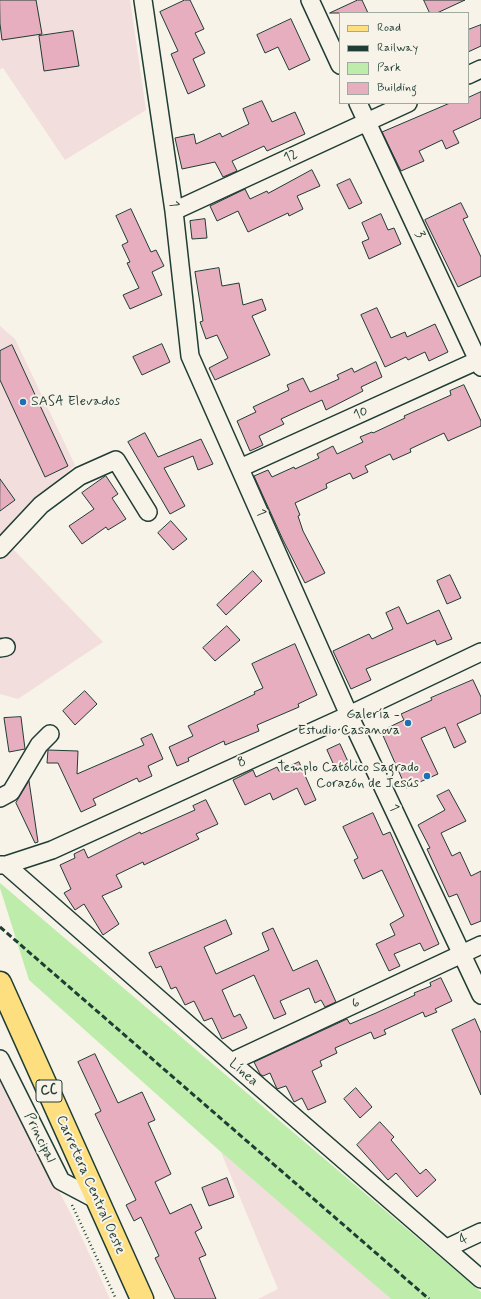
<!DOCTYPE html>
<html>
<head>
<meta charset="utf-8">
<style>
	body { margin:0 }
	#map { position:relative; width:481px; height:1299px; overflow:hidden; background:#f7f3e8; font-family:Mynerve,sans-serif }
	canvas { display:block }
	.legend { position:absolute; left:339px; top:12px; width:130px; height:92px; box-sizing:border-box; background:#f7f3e8; border:1px solid #a1aaa0; margin:0; padding:5px 7px; list-style:none; font-size:12px; color:#1f3d34 }
	.legend li { display:flex; align-items:center; gap:8px; height:20px }
	.legend b { width:20px; border:1px solid #a1aaa0 }
</style>
</head>
<body>
<div id="map">
<canvas width="481" height="1299"></canvas>
<ul class="legend">
<li><b style="height:5px;background:#fedf80"></b>Road</li>
<li><b style="height:5px;background:#1f3d34"></b>Railway</li>
<li><b style="height:11px;background:#beedab"></b>Park</li>
<li><b style="height:11px;background:#e7aebf"></b>Building</li>
</ul>
</div>
<script>
const c = document.querySelector('canvas').getContext('2d');
c.lineJoin = 'round';
function fillPath(path, color) {
  c.fillStyle = color;
  c.fill(path, 'evenodd');
}
function trace(path, color, width, dash) {
  c.strokeStyle = color;
  c.lineWidth = width;
  c.lineCap = dash ? 'butt' : 'round';
  c.setLineDash(dash || []);
  c.stroke(path);
}
function label(font, color, halo, rows, align = 'center') {
  c.font = font + ' Mynerve,sans-serif';
  c.lineWidth = 4;
  c.setLineDash([]);
  c.textBaseline = 'middle';
  c.strokeStyle = halo;
  c.fillStyle = color;
  for (const [text, x, y, turn = 0] of rows) {
    c.save();
    c.translate(x, y);
    c.rotate((+turn || 0) * Math.PI / 180);
    c.textAlign = isNaN(turn) ? turn : align;
    if (halo) c.strokeText(text, 0, 0);
    c.fillText(text, 0, 0);
    c.restore();
  }
}
fillPath(new Path2D(`
	M0,0h130l16,110 -81,50 -62,-92 -3,1z
	M0,326l15,13 60,126 -75,72z
	M11,547l92,95 -85,57 -18,-5v-135z
	M0,1080l71,134 39,85h-110z
	M221,1152l121,104 49,43h-133l20,-10z`), '#f2dedc');
fillPath(new Path2D(`
	M0,883l481,409v7h-90l-170,-147 -192,-172 -29,-92z`), '#beedab');
const building = new Path2D(`
	M0,0h36l6,34 -40,6 -2,-16z
	M185,0h5l14,29 -9,4 10,20 -12,6 12,27 -17,8 -17,-40 7,-3 -18,-39z
	M358,0h4l6,13h-38z
	M424,0h41l-28,13h-7z
	M291,19l19,41 -21,10 -11,-23 -13,6 -8,-18z
	M481,25v21l-13,6v-22z
	M73,31l6,35 -35,5 -5,-35z
	M481,92v26l-28,13 6,12 -13,6 -4,-9 -23,11 5,10 -23,10 -19,-39 68,-29h18v-5z
	M262,101l10,21 23,-10 10,22 -38,17 -3,-5 -32,15 5,10 -14,6 -8,-15 -33,7 -7,-31 19,-4 2,10 24,-11 2,4 27,-13 -6,-15z
	M312,170l8,16 -23,10 6,13 -14,7 -1,-3 -40,19 -10,-21 -21,10 -7,-15 35,-17 5,10 17,-8 1,2z
	M350,179l12,24 -13,6 -12,-24z
	M461,203l7,14 -5,2 18,38v19l-23,11 -33,-67z
	M131,209l20,43 5,-2 8,16 -12,6 10,23 -32,14 -7,-14 16,-7 -12,-25 3,-1 -8,-17 6,-3 -12,-26z
	M381,214l7,16 6,-2 7,16 -32,15 -7,-17 7,-3 -7,-16z
	M205,219l2,19 -15,1 -2,-18z
	M219,268l3,18 17,-3 4,22 19,-6 4,11 -14,6 18,39 -55,25 -6,-12 19,-10 -11,-23 -11,4 -6,-17 3,-1 -8,-49z
	M377,308l14,30 14,-6 2,5 28,-13 13,28 -19,9 -4,-9 -17,8 -2,-3 -21,10 -24,-52z
	M162,344l8,18 -28,13 -9,-18z
	M12,345l56,121 -23,11 -45,-97v-29z
	M376,362l6,15 -21,10 2,4 -37,19 -4,-10 -41,19 3,5 -25,12 4,9 -13,6 -13,-30 19,-9 -3,-5 36,-17 -2,-5 16,-7 7,14 29,-13 -2,-4 15,-7 2,4z
	M464,385l17,36v5l-33,15 -4,-8 -34,16 1,3 -18,8 -3,-6 -25,12 3,6 -15,7 -3,-6 -24,11 1,4 -32,15 5,12 -2,1 5,15 22,42 -20,10 -22,-43 -29,-64 14,-6 4,7 22,-10 1,2 24,-11 -2,-4 16,-8 4,8 26,-12 -3,-5 12,-5 1,1 32,-15 -1,-2 47,-21 -1,-4z
	M145,433l13,24 43,-18 12,25 -15,6 -5,-14 -29,12 21,38 -15,8 -42,-72z
	M106,476l12,18 -6,4 14,21 -18,11 -2,-3 -24,17 -13,-18 25,-17 -12,-16z
	M0,479l15,21 -15,11z
	M171,521l16,18 -14,11 -15,-17z
	M253,571l9,10 -36,34 -9,-10z
	M450,575l11,23 -14,6 -10,-23z
	M399,607l8,17 32,-14 13,29 -15,6 -2,-5 -69,29 5,11 -20,9 -18,-38 36,-17 3,5 21,-10 -7,-16z
	M227,626l13,14 -25,21 -12,-13z
	M295,644l22,51 -19,9 1,3 -42,18 2,6 -34,14 -1,-4 -36,17 1,3 -12,5 -8,-19 24,-11 -5,-10 67,-32 -1,-2 9,-4 -11,-24z
	M473,680l8,17v16l-24,11 9,18 -12,6 -9,-21 -24,11 17,36 -32,14 -25,-57 23,-11 -3,-6 31,-14 -1,-2z
	M85,691l12,13 -22,21 -12,-14z
	M21,717l4,32 -16,3 -5,-34z
	M152,734l11,25 -15,7 4,10 -13,6 -2,-4 -44,21 3,6 -15,7 -23,-49h-11l1,-13 30,1 -1,23 67,-29 -3,-6z
	M340,744l10,22 -13,6 -10,-22z
	M299,762l17,38 -11,5 -8,-17 -24,12 -3,-7 -25,12 -12,-25 20,-10 3,7 21,-10 2,4z
	M29,781l9,61 -3,1 -19,-40z
	M449,790l17,31 -25,12 11,23 8,-4 11,24 10,-5v50l-10,4 -14,-31 -8,3 -22,-48 3,-1 -12,-23 27,-15 -8,-14z
	M206,800l12,24 -22,10 3,5 -55,26 -1,-3 -27,13 6,12 -20,9 17,28 -16,11 -19,-31 -9,6 -11,-17 7,-4 -11,-24 15,-7 -1,-4 10,-5 4,9 52,-26 1,2 54,-24 -2,-4z
	M373,813l10,22 7,-3 49,112 -15,7 -4,-8 -26,11 6,12 -11,5 -13,-27 19,-9 -5,-11 14,-8 -22,-46 -19,9 -9,-19 4,-2 -15,-31z
	M226,920l6,14 -28,13 12,27 53,-24 -7,-17 11,-5 20,43 24,-11 19,42 -11,5 -4,-7 -6,3 -6,-15 -29,13 6,13 -12,5 -20,-44 -32,15 12,27 6,-3 7,14 -25,11 -10,-21 -8,3 -10,-20 -9,4 -9,-18 -5,2 -10,-23 -5,2 -7,-15z
	M441,978l11,23 -17,8 2,3 -12,5 -2,-5 -39,18 2,4 -12,5 -3,-7 -36,16 2,5 -17,8 2,5 -10,5 14,31 -18,8 -6,-12 -8,4 -8,-16 -9,3 -7,-16 -7,3 -3,-2 -6,-12 93,-43 3,5 26,-11 39,-18 -1,-2 17,-7 -1,-3z
	M475,1019l6,14v62l-29,-65z
	M95,1054l23,49 24,-11 13,28 -7,3 23,51 -16,8 15,32 21,-10 11,24 -7,4 11,23 -7,3 17,41h-41l-20,-41 4,-2 -18,-39 -7,4 -8,-16 10,-5 -41,-86 6,-3 -23,-49z
	M356,1088l16,19 -12,11 -16,-19z
	M380,1122l14,15 -3,3 29,34 6,-5 10,11 -19,17 -21,-24 -8,7 -31,-35z
	M227,1178l7,19 -25,9 -7,-18z`);
fillPath(building, '#e7aebf');
trace(building, '#1f3d34', 1);
const minor = new Path2D(`
	M143,0l31,211 16,145 159,359 132,280
	M310,0l30,65
	M468,75l13,-6
	M358,103l123,264
	M174,211l234,-108
	M240,468l241,-109
	M0,549l41,-44 39,-29 36,-16 32,52
	M0,648l6,-1
	M0,798l11,-6 28,-47 11,-11
	M0,865h6l46,-15 297,-135 132,-63
	M6,865l225,197 250,217
	M0,1059l61,122 36,19
	M231,1062l250,-117
	M447,1248l34,-16`);
const major = new Path2D(`
	M0,983l142,316`);
trace(minor, '#1f3d34', 20);
trace(major, '#1f3d34', 25);
trace(new Path2D(`
	M72,1205l44,94`), '#1f3d34', 2.5, [1, 3]);
trace(minor, '#f7f3e8', 17);
trace(major, '#fedf80', 22);
trace(new Path2D(`
	M0,927l429,372`), '#1f3d34', 3, [6, 3]);
for (const [x, y, r, color] of [
	[23,402,4,"#1f6fb2"],
	[408,723,4,"#1f6fb2"],
	[427,776,4,"#1f6fb2"]
]) {
  const dot = new Path2D();
  dot.arc(x, y, r, 0, 2 * Math.PI);
  c.fillStyle = color;
  c.fill(dot);
  trace(dot, '#f7f3e8', 1.5);
}
for (const [x, y, w] of [
	[49,1091,26]
]) {
  const box = new Path2D();
  box.roundRect(x - w / 2, y - 11, w, 22, 3);
  c.fillStyle = '#f7f3e8';
  c.fill(box);
  trace(box, '#1f3d34', 1);
}
label('bold 13px', '#1f3d34', null, [
	["CC",49,1091]
]);
label('14px', '#1f3d34', '#f7f3e8', [
	["12",291,157,-25],
	["1",173,204,82],
	["3",419,235,65],
	["10",361,414,-24],
	["1",260,513,66],
	["8",242,763,-25],
	["1",393,808,65],
	["6",356,1004,-25],
	["Línea",243,1073,41],
	["Principal",39,1138,64],
	["Carretera Central Oeste",90,1185,66],
	["4",464,1240,-25]
]);
label('14px', '#1f3d34', '#f7f3e8', [
	["SASA Elevados",31,402,"left"],
	["Galería -",400,715],
	["Estudio Casanova",400,731],
	["Templo Católico Sagrado",419,768],
	["Corazón de Jesús",419,784]
], 'right');
</script>
</body>
</html>
